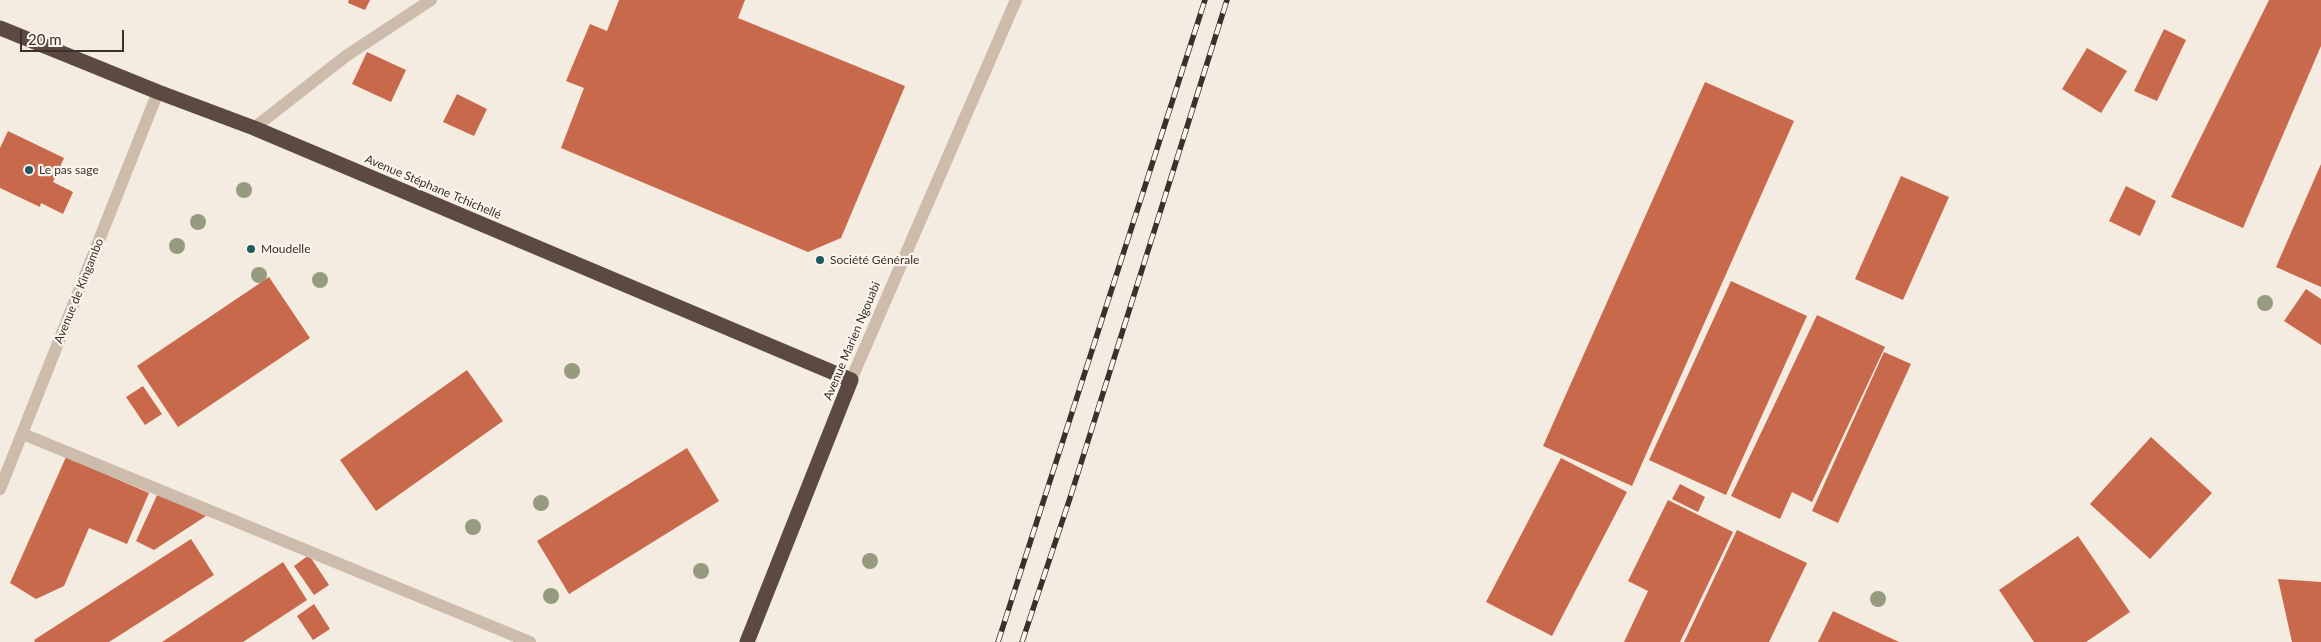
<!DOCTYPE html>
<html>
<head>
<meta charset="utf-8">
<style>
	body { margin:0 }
	#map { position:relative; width:2321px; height:642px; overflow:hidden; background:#f4ebe1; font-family:Lato,sans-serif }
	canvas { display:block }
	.scale { position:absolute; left:20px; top:30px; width:104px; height:22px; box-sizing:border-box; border:2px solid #3b302b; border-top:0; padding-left:6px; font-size:15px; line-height:18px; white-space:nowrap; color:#3b302b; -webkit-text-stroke:4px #fbf5ee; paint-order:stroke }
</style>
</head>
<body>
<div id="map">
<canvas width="2321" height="642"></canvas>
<div class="scale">20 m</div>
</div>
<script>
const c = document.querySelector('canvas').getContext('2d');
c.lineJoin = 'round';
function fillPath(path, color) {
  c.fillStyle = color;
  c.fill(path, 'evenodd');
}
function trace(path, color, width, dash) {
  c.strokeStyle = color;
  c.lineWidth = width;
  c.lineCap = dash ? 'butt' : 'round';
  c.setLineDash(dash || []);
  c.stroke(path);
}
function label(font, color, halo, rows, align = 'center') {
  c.font = font + ' Lato,sans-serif';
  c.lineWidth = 4.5;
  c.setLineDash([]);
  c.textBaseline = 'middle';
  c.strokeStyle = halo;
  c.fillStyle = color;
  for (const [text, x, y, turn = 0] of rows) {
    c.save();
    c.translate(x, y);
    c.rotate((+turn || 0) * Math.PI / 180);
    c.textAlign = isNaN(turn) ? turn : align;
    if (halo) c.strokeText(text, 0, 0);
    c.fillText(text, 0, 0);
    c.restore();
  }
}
fillPath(new Path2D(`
	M349,0h21l-5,10 -17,-7z
	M619,0h126l-7,18 167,68 -64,152 -33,14 -247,-104 23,-60 -18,-7 24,-57 17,7z
	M2269,0h52v46l-78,182 -72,-31z
	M2164,29l22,11 -29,61 -23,-10z
	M2087,48l40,23 -26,42 -39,-24z
	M367,52l39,18 -15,32 -39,-18z
	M1705,82l89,39 -162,365 -89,-40z
	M457,94l30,15 -13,27 -31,-14z
	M8,131l56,27 -11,24 20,10 -10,22 -22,-11 -1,4 -40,-19v-40z
	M2321,164v123l-45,-20z
	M1901,176l48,21 -46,103 -48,-21z
	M2126,186l30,15 -16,35 -31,-15z
	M269,277l41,61 -132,89 -41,-61z
	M1731,281l76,35 -81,179 -77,-35z
	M2306,289l15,10v46l-37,-24z
	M1817,315l68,32 -73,155 -20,-10 -12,27 -49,-23z
	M1884,352l27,12 -73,159 -26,-12z
	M467,370l36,51 -127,90 -36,-51z
	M143,386l19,28 -17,11 -19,-28z
	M2151,437l61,56 -62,66 -60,-55z
	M687,448l32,53 -150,93 -32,-53z
	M66,457l83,36 -22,51 -38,-16 -25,58 -28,13 -26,-16z
	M1561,458l66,34 -75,144 -66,-34z
	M1680,484l25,13 -7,15 -26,-13z
	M158,493l48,23 -52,34 -18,-9z
	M1668,500l65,32 -53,110h-56l24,-51 -20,-10z
	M1737,530l70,33 -38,79h-85z
	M2078,536l52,76 -44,30h-52l-35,-52z
	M191,539l23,36 -105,67h-74l-1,-2z
	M309,555l20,30 -15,10 -20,-29z
	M283,562l24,38 -64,42h-81z
	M2278,579l43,3v60h-29z
	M314,604l16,25 -17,11 -16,-24z
	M1833,611l66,31h-81z`), '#c8694b');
trace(new Path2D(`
	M254,128l92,-72 85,-56
	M851,380l165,-380
	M23,434l507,208
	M0,489l158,-397`), '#cdbbac', 12);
trace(new Path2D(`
	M0,28l158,64 96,36 597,252 -104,262`), '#5c4a42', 15);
const rail = new Path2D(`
	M998,642l207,-642
	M1022,642l48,-144 157,-498`);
trace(rail, '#3b302b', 5.5);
trace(rail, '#fbf5ee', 4, [11]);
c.fillStyle = '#969b7f';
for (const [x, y] of [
	[244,190],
	[198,222],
	[177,246],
	[259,275],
	[320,280],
	[2265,303],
	[572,371],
	[541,503],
	[473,527],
	[870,561],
	[701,571],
	[551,596],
	[1878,599]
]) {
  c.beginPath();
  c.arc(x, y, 8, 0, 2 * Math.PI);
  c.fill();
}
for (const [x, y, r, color] of [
	[29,170,5,"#1f5a5e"],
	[251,249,5,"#1f5a5e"],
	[820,260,5,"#1f5a5e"]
]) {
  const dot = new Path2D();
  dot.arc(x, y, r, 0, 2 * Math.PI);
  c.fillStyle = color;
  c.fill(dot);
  trace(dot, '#fbf5ee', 2);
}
label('12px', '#3b302b', '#fbf5ee', [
	["Le pas sage",39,170],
	["Moudelle",261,249],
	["Société Générale",830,260]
], 'left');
label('12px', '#3b302b', '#fbf5ee', [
	["Avenue Stéphane Tchichellé",433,187,23],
	["Avenue de Kingambo",79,291,-68],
	["Avenue Marien Ngouabi",852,341,-67]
]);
</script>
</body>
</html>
